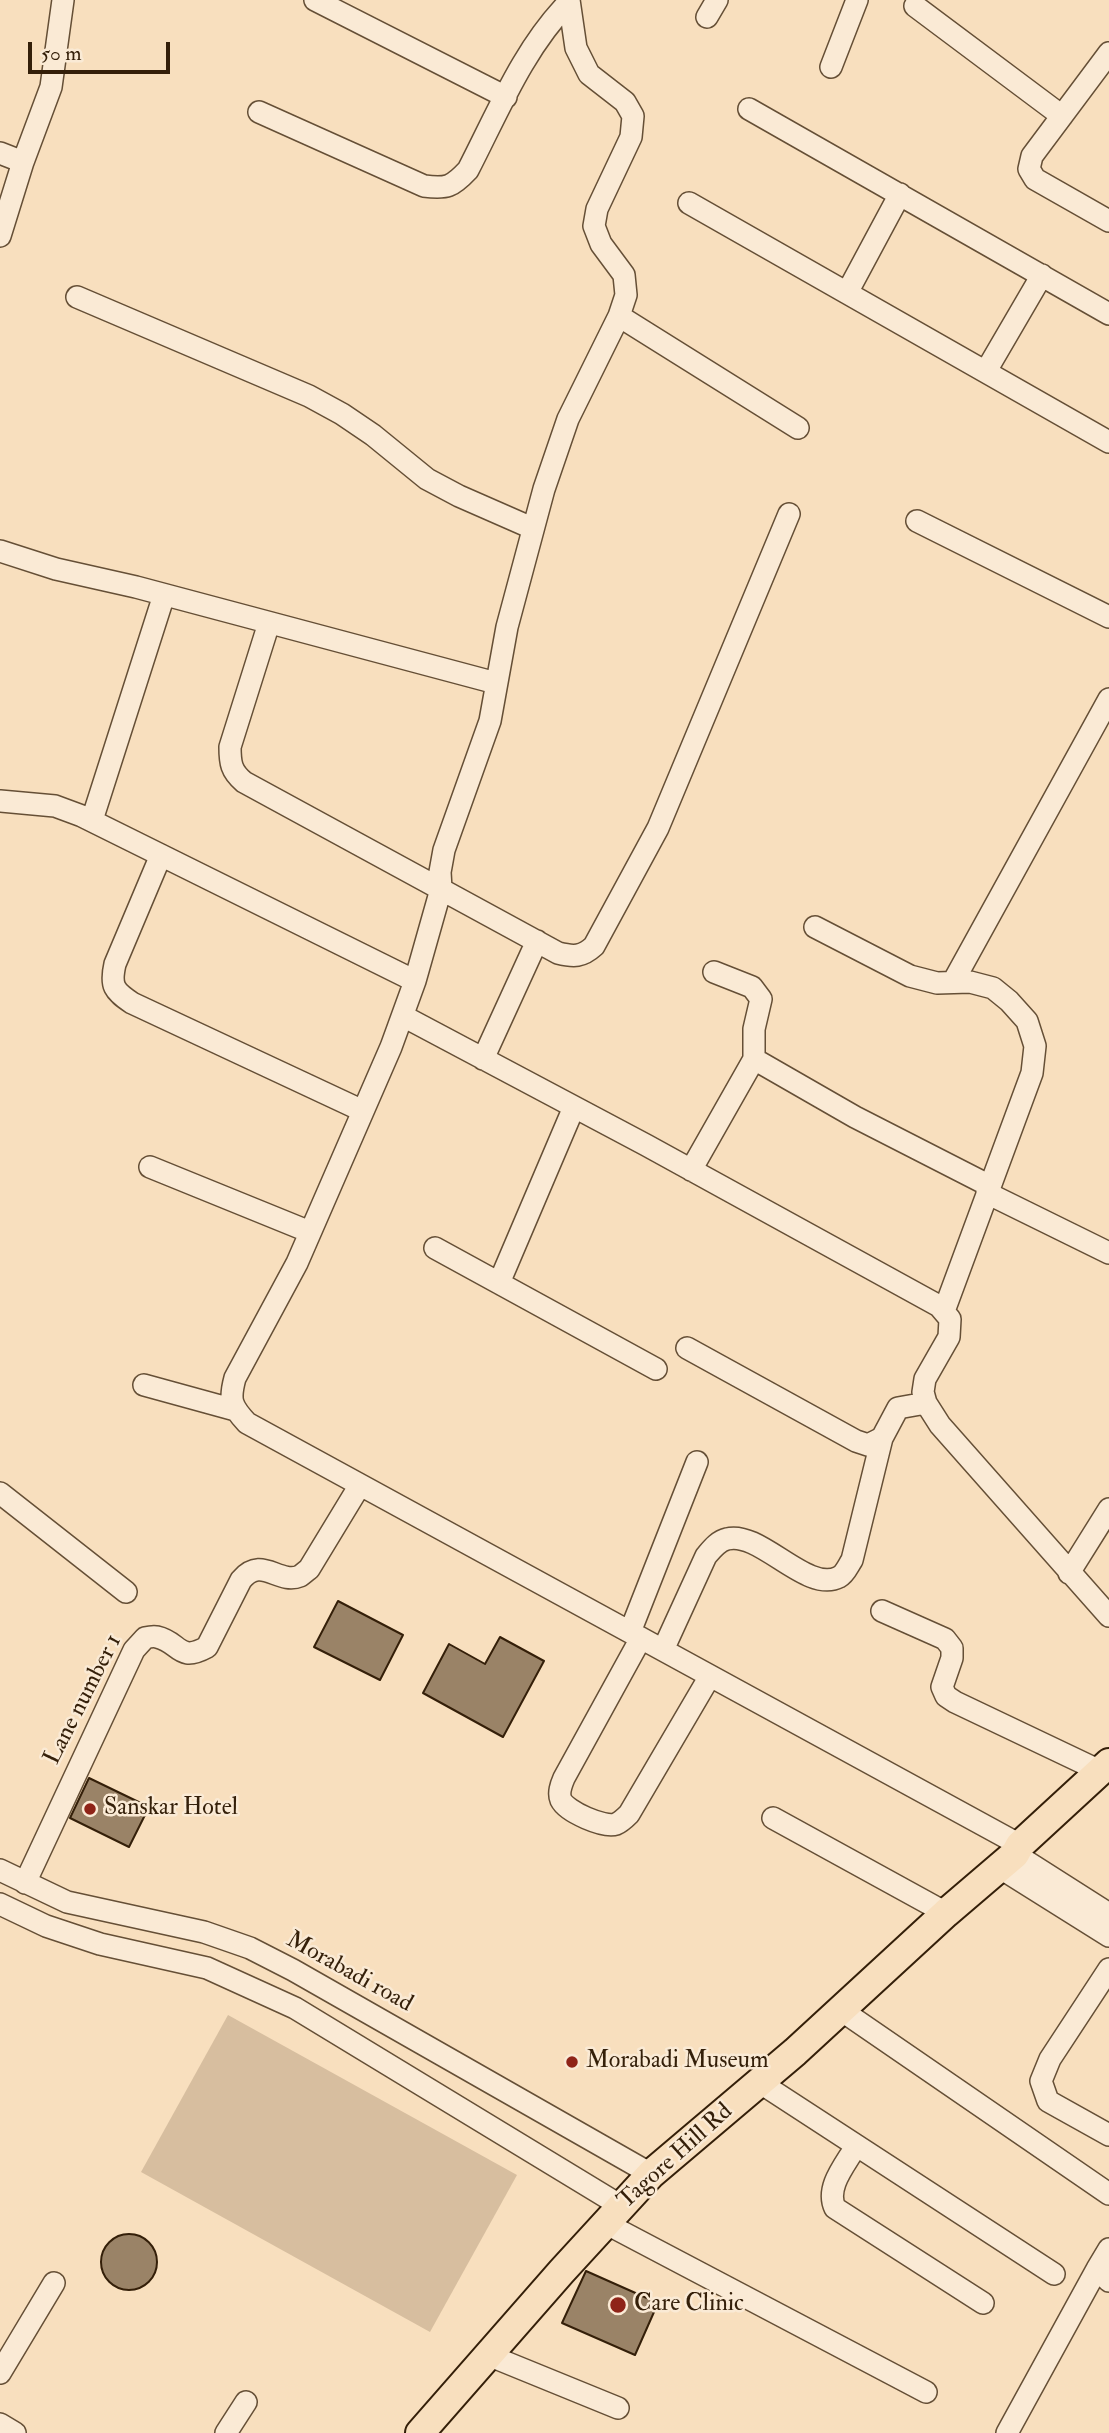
<!DOCTYPE html>
<html>
<head>
<meta charset="utf-8">
<style>
	body { margin:0 }
	#map { position:relative; width:1109px; height:2433px; overflow:hidden; background:#f8dfbe; font-family:"IM FELL Double Pica",serif }
	canvas { display:block }
	.scale { position:absolute; left:28px; top:42px; width:142px; height:32px; box-sizing:border-box; border:4px solid #341f09; border-top:0; padding-left:9px; font-size:21px; line-height:24px; white-space:nowrap; color:#341f09; -webkit-text-stroke:5px #faead5; paint-order:stroke }
</style>
</head>
<body>
<div id="map">
<canvas width="1109" height="2433"></canvas>
<div class="scale">50 m</div>
</div>
<script>
const c = document.querySelector('canvas').getContext('2d');
c.lineJoin = 'round';
function fillPath(path, color) {
  c.fillStyle = color;
  c.fill(path, 'evenodd');
}
function trace(path, color, width, dash) {
  c.strokeStyle = color;
  c.lineWidth = width;
  c.lineCap = dash ? 'butt' : 'round';
  c.setLineDash(dash || []);
  c.stroke(path);
}
function label(font, color, halo, rows, align = 'center') {
  c.font = font + ' "IM FELL Double Pica",serif';
  c.lineWidth = 5;
  c.setLineDash([]);
  c.textBaseline = 'middle';
  c.strokeStyle = halo;
  c.fillStyle = color;
  for (const [text, x, y, turn = 0] of rows) {
    c.save();
    c.translate(x, y);
    c.rotate((+turn || 0) * Math.PI / 180);
    c.textAlign = isNaN(turn) ? turn : align;
    if (halo) c.strokeText(text, 0, 0);
    c.fillText(text, 0, 0);
    c.restore();
  }
}
fillPath(new Path2D(`
	M228,2015l289,160 -87,157 -289,-160z`), '#d7be9f');
const building = new Path2D(`
	M338,1601l65,34 -23,45 -66,-33z
	M500,1637l44,24 -41,76 -80,-44 26,-49 36,20z
	M89,1778l60,29 -20,40 -59,-29z
	M101 2262a28 28 0 1 1 56 0a28 28 0 1 1-56 0Z
	M586,2271l72,32 -23,52 -73,-32z`);
fillPath(building, '#9a8367');
trace(building, '#341f09', 2);
const minor = new Path2D(`
	M315,0l191,97
	M569,0l7,48 13,26 36,28 8,14 -2,21 -34,72 -3,17 7,18 23,31 2,20 -7,21 -51,103 -24,70 -37,138 -17,94 -46,129 -4,22 1,17 -26,92 -24,66 -94,216 -62,115c-6,22 -4,28 12,45l773,422
	M915,6l147,110
	M707,17l10,-17
	M1109,53l-77,103 -3,13 6,10 74,42
	M831,67l26,-67
	M749,109l360,205
	M259,112l165,74c23,3 28,1 44,-16 30,-58 55,-121 101,-168
	M0,153l23,9 -23,74
	M23,162l28,-75 12,-87
	M689,203l420,239
	M848,291l52,-97
	M77,297l232,99 33,18 31,21 54,44 32,17 73,32
	M619,316l179,112
	M986,371l56,-96
	M917,521l192,96
	M0,551l56,18 80,18 360,96
	M269,623l-39,124c0,16 1,24 14,35l314,171c16,4 24,4 36,-7l64,-118 131,-314
	M0,801l55,5 27,10 333,165
	M92,820l72,-225
	M161,855l-46,109c-5,22 -1,27 17,39l231,108
	M815,927l95,49 27,7 33,-1 23,6 16,13 18,20 8,25 -3,27 -88,238
	M714,972l38,15 9,12 -7,30v30
	M953,982l156,-283
	M403,1016l243,129 293,161 11,13 -1,18 -24,42 -2,13 3,11 14,22 169,191
	M483,1059l54,-118
	M150,1167l160,65
	M691,1170l63,-111 101,58 135,69
	M987,1193l122,60
	M435,1248l221,121
	M499,1283l75,-176
	M687,1348l169,93 12,4 14,-7 16,-30 28,-5
	M144,1385l91,25
	M0,1493l126,99
	M1069,1573l40,-64
	M882,1611l63,28 7,9v10l-10,29 4,9 9,6 145,69
	M630,1632l67,-170
	M641,1638l-77,140c-3,7 -6,15 -3,22 6,12 43,28 55,24 5,-2 10,-7 13,-10l81,-138
	M663,1650l43,-94c6,-7 12,-15 21,-17 33,-9 80,55 112,38 6,-3 9,-11 13,-17l30,-122
	M773,1818l173,95
	M1015,1854l94,60
	M999,1867l110,69
	M0,1870l67,32 137,30 46,16 43,22 358,204
	M25,1883l109,-233 11,-12c4,-1 8,-2 12,-1 23,5 21,26 50,10l34,-67c21,-25 37,5 59,-4 3,-2 6,-5 9,-7l51,-84
	M0,1904l46,22 54,18 107,24 88,40 326,198
	M1109,1969l-59,90 -9,22 7,20 61,34
	M841,2010l268,184
	M759,2082l295,192
	M856,2146c-10,18 -31,41 -21,62l148,95
	M605,2223l321,169
	M1109,2249l-12,20 12,12
	M488,2355l130,53
	M0,2373l54,-90
	M0,2424l15,9
	M226,2433l20,-31
	M1007,2433l90,-164`);
const major = new Path2D(`
	M420,2433l142,-162 89,-97 144,-122 151,-139 69,-59 5,-9 89,-82`);
trace(minor, '#654f36', 24);
trace(major, '#341f09', 32);
trace(minor, '#faead5', 21);
trace(major, '#f8dfbe', 28);
for (const [x, y, r, color] of [
	[90,1809,7,"#8f2418"],
	[572,2062,7,"#8f2418"],
	[618,2305,9,"#8f2418"]
]) {
  const dot = new Path2D();
  dot.arc(x, y, r, 0, 2 * Math.PI);
  c.fillStyle = color;
  c.fill(dot);
  trace(dot, '#faead5', 2.5);
}
label('24px', '#341f09', '#faead5', [
	["Lane number 1",84,1700,-63],
	["Morabadi road",349,1973,29],
	["Tagore Hill Rd",676,2157,-42]
]);
label('24px', '#341f09', '#faead5', [
	["Sanskar Hotel",104,1809],
	["Morabadi Museum",586,2062],
	["Care Clinic",634,2305]
], 'left');
</script>
</body>
</html>
